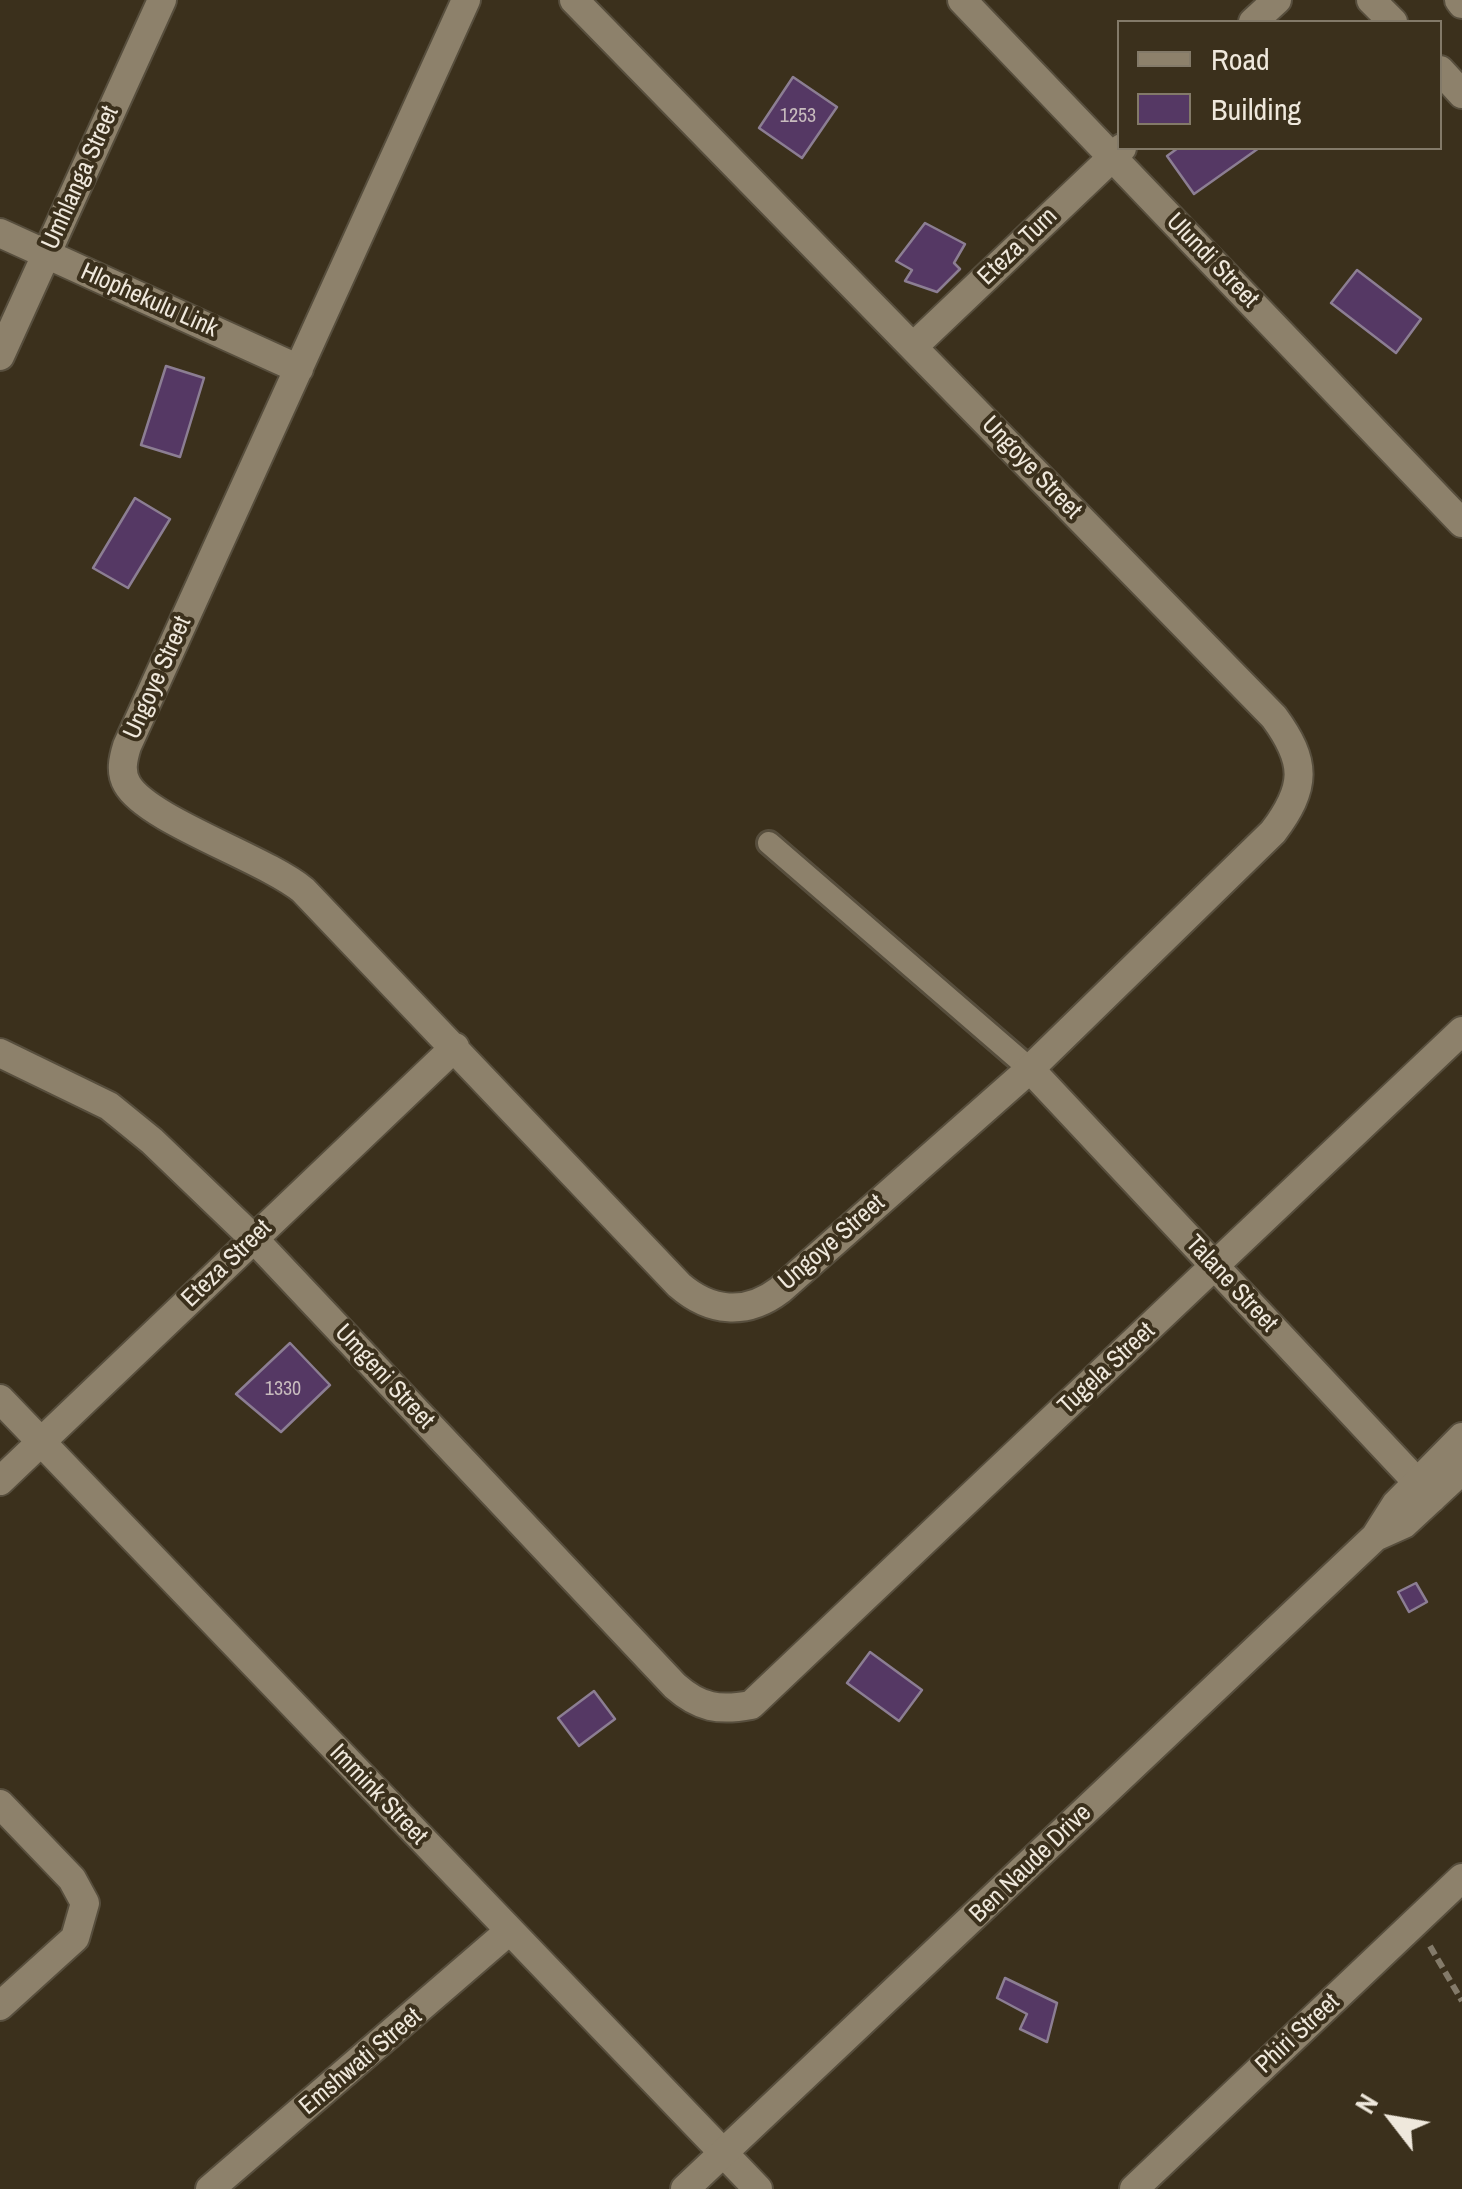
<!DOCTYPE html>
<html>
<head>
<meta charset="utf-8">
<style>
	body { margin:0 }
	#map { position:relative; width:1462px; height:2189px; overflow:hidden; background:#3b301c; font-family:"Archivo Narrow",sans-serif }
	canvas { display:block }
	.legend { position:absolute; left:1117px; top:20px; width:325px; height:130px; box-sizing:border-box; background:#3b301c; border:2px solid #837a69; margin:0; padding:12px 18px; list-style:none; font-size:30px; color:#efe8dc }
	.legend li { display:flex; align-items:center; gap:20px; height:50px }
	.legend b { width:50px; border:2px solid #837a69 }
	.north { position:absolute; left:1342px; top:2069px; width:100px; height:100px; -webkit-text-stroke:8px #3b301c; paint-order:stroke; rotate:301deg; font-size:28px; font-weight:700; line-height:40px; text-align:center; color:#efe8dc }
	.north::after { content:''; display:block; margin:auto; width:35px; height:45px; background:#efe8dc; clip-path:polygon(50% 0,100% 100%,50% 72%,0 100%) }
</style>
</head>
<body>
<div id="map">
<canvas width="1462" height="2189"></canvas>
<ul class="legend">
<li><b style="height:12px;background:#8d816b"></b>Road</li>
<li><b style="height:28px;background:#553864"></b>Building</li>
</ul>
<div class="north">N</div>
</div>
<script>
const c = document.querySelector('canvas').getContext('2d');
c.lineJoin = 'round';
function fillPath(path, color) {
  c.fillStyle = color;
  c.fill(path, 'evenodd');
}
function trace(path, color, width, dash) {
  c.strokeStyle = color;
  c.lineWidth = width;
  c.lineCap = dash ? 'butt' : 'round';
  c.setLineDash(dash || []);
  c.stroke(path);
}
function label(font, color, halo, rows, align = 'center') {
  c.font = font + ' "Archivo Narrow",sans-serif';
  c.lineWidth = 8;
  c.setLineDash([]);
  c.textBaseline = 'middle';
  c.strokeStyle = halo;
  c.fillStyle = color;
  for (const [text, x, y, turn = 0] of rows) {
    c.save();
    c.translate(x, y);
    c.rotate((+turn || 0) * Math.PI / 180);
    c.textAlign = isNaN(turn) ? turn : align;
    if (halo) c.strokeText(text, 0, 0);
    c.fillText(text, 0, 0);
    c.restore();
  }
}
const building = new Path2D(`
	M793,77l44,30 -35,51 -43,-30z
	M1178,148h81l-65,46 -27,-38z
	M925,223l40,21 -11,19 6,6 -23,23 -32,-11 7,-11 -16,-9z
	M1357,270l64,49 -25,34 -65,-50z
	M166,366l38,12 -24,79 -39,-12z
	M135,498l35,21 -42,69 -35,-20z
	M290,1343l40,42 -49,47 -45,-38z
	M1416,1583l11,19 -18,10 -11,-20z
	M870,1652l52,38 -23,31 -52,-38z
	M594,1691l21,28 -36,27 -21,-28z
	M1005,1978l52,25 -10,39 -27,-13 7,-15 -30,-16z`);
fillPath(building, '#553864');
trace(building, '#8c7e93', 2.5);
const service = new Path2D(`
	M769,843l261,226`);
const minor = new Path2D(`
	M466,0l-339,746c-4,13 -7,26 0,38 20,36 137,74 176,106l376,395c31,27 67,31 101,5l250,-221 243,-237c34,-45 34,-70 1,-115l-700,-717
	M962,0l500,523
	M1253,22l24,-22
	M0,233l299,136
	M913,347l209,-199
	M0,356l162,-356
	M0,1053l109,53 43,35 102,98 421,447c25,22 44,25 76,19l711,-674
	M1030,1069l402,429
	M0,1399l758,790
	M0,1481l455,-434
	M0,1804l72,75 13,24 -10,35 -75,68
	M210,2189l298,-257
	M1134,2189l328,-311`);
const secondary = new Path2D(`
	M1371,0l22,22
	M1459,0l3,4
	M1440,70l22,24
	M1375,1537l29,-13 58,-54
	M685,2189l690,-652 21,-33 66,-67`);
trace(service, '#574e3d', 28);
trace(minor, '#574e3d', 32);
trace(secondary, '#574e3d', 32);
trace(new Path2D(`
	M1430,1946l32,55`), '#837a69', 6, [10, 5]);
trace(service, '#8d816b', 22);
trace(minor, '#8d816b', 28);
trace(secondary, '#8d816b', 28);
label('20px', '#c8bcbe', null, [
	["1253",798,117],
	["1330",283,1390]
]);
label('25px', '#efe8dc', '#3b301c', [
	["Umhlanga Street",81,178,-66],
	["Eteza Turn",1018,247,-44],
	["Ulundi Street",1212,261,46],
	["Hlophekulu Link",149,301,24],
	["Ungoye Street",1031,468,46],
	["Ungoye Street",158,678,-66],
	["Ungoye Street",832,1243,-41],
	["Eteza Street",227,1264,-44],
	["Talane Street",1231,1284,47],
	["Tugela Street",1107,1369,-43],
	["Umgeni Street",384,1377,47],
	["Immink Street",378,1795,46],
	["Ben Naude Drive",1031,1864,-44],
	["Phiri Street",1298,2034,-43],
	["Emshwati Street",361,2062,-40]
]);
</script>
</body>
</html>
